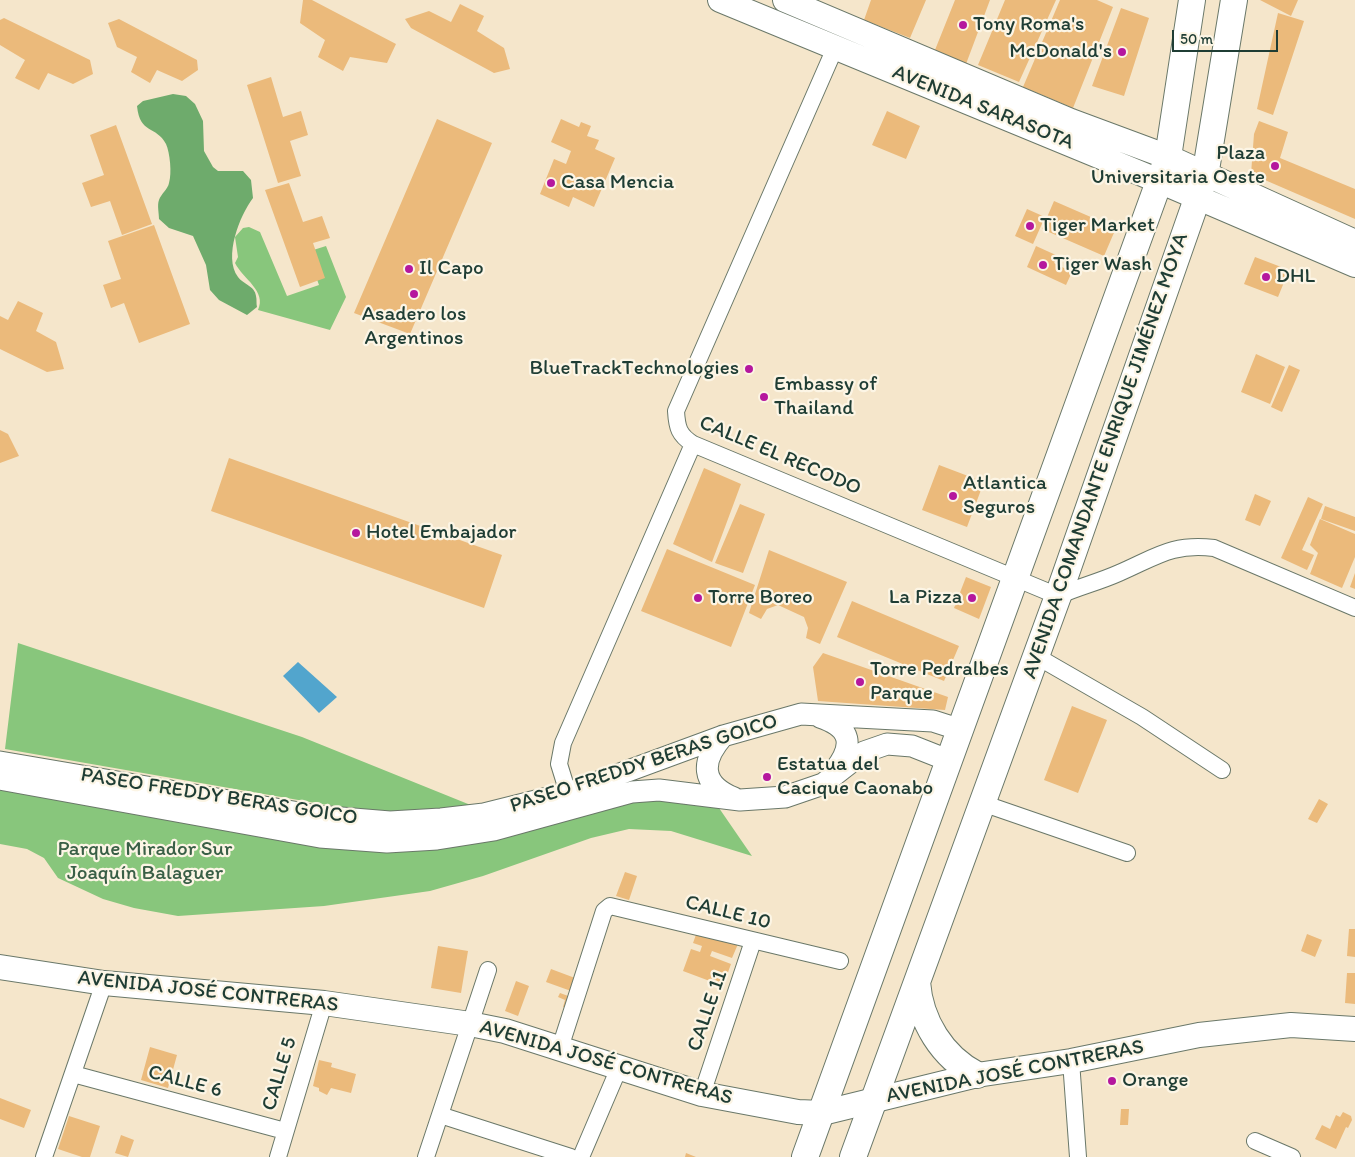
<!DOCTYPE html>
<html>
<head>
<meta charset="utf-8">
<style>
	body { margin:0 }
	#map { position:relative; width:1355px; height:1157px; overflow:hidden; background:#f5e6cb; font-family:Itim,sans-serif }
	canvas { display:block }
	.scale { position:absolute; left:1172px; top:30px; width:106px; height:22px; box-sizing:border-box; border:2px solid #1f3d34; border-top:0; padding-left:6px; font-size:15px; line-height:18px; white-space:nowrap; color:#1f3d34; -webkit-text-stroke:4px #fcf5e5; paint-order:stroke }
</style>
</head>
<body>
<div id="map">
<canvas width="1355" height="1157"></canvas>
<div class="scale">50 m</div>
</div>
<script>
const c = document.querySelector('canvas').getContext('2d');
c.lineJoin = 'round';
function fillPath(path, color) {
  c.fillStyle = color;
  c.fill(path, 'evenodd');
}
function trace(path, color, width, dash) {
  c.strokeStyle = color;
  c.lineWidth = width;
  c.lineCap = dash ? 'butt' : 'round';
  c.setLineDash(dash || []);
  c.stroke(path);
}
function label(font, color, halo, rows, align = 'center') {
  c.font = font + ' Itim,sans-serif';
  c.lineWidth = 4.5;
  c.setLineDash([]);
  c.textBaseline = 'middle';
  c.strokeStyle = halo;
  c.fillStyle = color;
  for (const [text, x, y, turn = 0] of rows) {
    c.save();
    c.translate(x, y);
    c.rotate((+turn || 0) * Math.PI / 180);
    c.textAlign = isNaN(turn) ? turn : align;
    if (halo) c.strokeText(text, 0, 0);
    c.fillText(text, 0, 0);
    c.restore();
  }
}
fillPath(new Path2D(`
	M249,227l11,5 27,64 32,-11 -12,-33 19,-6 20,51 -16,33 -72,-20c9,-19 -15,-31 -23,-47l3,-6 -3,-20 8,-9z
	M18,643l284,94 176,71 -105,5 -368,-64z
	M0,788l328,57 335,-48 56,11 33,48 -81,-25 -42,-2 -38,9 -108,38 -53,15 -106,15 -146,10 -44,-8 -31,-9 -45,-21 -14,-20 -17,-9 -27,-5z`), '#88c67c');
fillPath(new Path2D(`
	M173,94l13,2 9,8 8,17 1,30 9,16 5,4h25l8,9 2,18c-13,17 -30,59 -15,79 5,7 17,9 18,19 1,4 0,7 1,11l-10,8 -28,-15 -9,-10 -4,-25 -13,-29 -24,-8 -10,-9c0,-6 -2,-14 0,-19 2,-6 9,-11 10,-17 3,-10 1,-30 -3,-39 -10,-19 -26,-9 -29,-38l6,-5z`), '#6eab6c');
fillPath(new Path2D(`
	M298,662l39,35 -18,16 -36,-37z`), '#52a5cd');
fillPath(new Path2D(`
	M303,0h9l84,44 -9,19 -37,-6 -7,14 -25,-14 7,-17 -25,-17z
	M871,0h55l-16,38 -46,-18z
	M955,0h35l-24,64 -31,-14z
	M1005,0h51l-37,82 -41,-17z
	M1060,0h37l16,7 -40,101 -50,-21z
	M1260,0h38l-7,16z
	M460,4l24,12 -7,15 27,17 6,21 -16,4 -83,-45 -6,-9 24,-8 22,11z
	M1121,8l28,10 -25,78 -32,-10z
	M1278,13l26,8 -31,94 -16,-6z
	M4,18l86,42 3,14 -20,10 -25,-11 -9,17 -24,-12 10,-18 -25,-15v-25z
	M119,19l78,41 1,10 -16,11 -25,-11 -7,13 -19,-11 6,-15 -20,-10 -9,-24z
	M271,77l12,40 18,-6 7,24 -18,6 11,35 -23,7 -31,-98z
	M887,111l33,15 -14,33 -34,-14z
	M437,119l55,24 -82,191 -56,-21z
	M561,119l18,8 2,-5 10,4 -4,10 12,4 -4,9 20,9 -21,49 -21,-10 -4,10 -29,-13 14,-35 12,5 5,-13 -20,-9z
	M1259,121l29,11 -8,26 75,31v30l-104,-45 3,-40z
	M116,125l36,99 -30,11 -12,-34 -19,6 -9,-24 22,-8 -14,-40z
	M289,183l14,39 19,-6 8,22 -17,5 12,35 -25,9 -35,-97z
	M1054,201l62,27 -12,28 -62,-27z
	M1027,209l18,8 -12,27 -18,-8z
	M154,225l36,99 -51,19 -15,-40 -13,5 -8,-23 18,-6 -13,-38z
	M1036,246l22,10 -4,7 18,9 -6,13 -39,-18z
	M1255,257l34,13 -11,27 -34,-13z
	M18,301l25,12 -7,18 20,11 8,27 -17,3 -47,-23v-33l8,4z
	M1256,354l29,13 -15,37 -29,-12z
	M1289,365l11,5 -18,42 -11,-5z
	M0,430l8,4 11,22 -19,7z
	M229,458l273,97 -18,53 -273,-97z
	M939,465l45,17 -17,45 -45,-17z
	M704,468l37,16 -29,78 -39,-18z
	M1255,494l16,7 -11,25 -15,-6z
	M1308,497l15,7 -21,46 12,5 -7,15 -26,-12z
	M740,504l25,10 -22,59 -28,-10z
	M1325,506l30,11v14l-34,-12z
	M1320,519l35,15v23l-13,31 -32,-14 8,-21 -8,-8z
	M667,549l88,36 -24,62 -90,-36z
	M769,550l78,32 -27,62 -14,-6 2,-10 -4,-11 -26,-12 -11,4 -6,10 -12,-6z
	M1355,573v16l-5,-2z
	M966,577l25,10 -12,32 -25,-11z
	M852,601l107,45 -15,35 -107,-44z
	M823,653l125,44 -3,13 -127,-9 -5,-34z
	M1072,706l35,14 -29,73 -34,-13z
	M1319,799l9,5 -11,19 -9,-4z
	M625,872l12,4 -8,24 -13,-4z
	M698,929l40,15 -6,14 -20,-7 -2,5 21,8 -8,22 -40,-15 8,-22 9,3 2,-6 -9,-3z
	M1349,929h6v28l-8,-1z
	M1307,934l15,6 -7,17 -14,-6z
	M438,946l30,5 -7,42 -30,-5z
	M551,969l24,9 -4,13 -25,-9z
	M1347,973h8v31l-10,-1z
	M516,981l13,5 -11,30 -13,-5z
	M560,993l11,4 -4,11 -4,-1 2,-7 -7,-3z
	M150,1047l27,8 -9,33 -27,-8z
	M319,1060l13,3 -1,4 25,7 -5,19 -20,-5 -4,7 -8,-4v-3l-6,-2z
	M0,1098l31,12 -7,18 -24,-9z
	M1121,1109h8l-1,16h-8z
	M1343,1112l8,4 1,4 -4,8 -2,-1 -10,22 -21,-10 7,-14 8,4 6,-14 4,2z
	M69,1116l31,10 -10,31h-8l-24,-8z
	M121,1135l13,5 -6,17 -13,-4z
	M686,1153l10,4h-11z`), '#ebba7b');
const minor = new Path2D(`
	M835,48l-159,363c1,17 3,24 17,33l365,152c20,-9 41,-14 61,-23 37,-16 53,-30 95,-25l141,60
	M1036,656l106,61 80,53
	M568,793l-9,-29 4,-21 130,-299
	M982,803l145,50
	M560,1048l44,-137 6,-5 230,55
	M1071,1061l7,96
	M73,1074l212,57
	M702,1094l51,-153
	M440,1115l131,42
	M1255,1141l37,16
	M44,1157l60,-174
	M278,1157l46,-154
	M426,1157l62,-187
	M581,1157l38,-89`);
const tertiary = new Path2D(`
	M820,717c32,11 34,28 15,53
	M723,736c-22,25 -23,48 11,62
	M0,762l317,54 73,6 51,-3 43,-5 84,-21 155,-57 78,-22 132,7 28,9
	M0,779l320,58 67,5 50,-3 57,-9 138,-38 27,-2 81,10 45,-3 38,-13 41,-32 23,-8 25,2 38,15`);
const secondary = new Path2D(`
	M720,0l439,181 196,84
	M785,0l286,121 97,36 187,85
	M0,967l104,16 220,20 146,21 35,7 197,63 96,18 24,1 155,-38 94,-14 128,-26 92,-10 64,4`);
const primary = new Path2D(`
	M917,982c3,39 25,75 60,93
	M805,1157l363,-1000 24,-157
	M853,1157l205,-561 147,-420 29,-176`);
trace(minor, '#6a7869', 18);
trace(tertiary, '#6a7869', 23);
trace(secondary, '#6a7869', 26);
trace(primary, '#6a7869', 28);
trace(minor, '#fff', 16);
trace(tertiary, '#fff', 21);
trace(secondary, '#fff', 24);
trace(primary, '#fff', 26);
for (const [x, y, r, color] of [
	[963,25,5,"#b5179e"],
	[1122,52,5,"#b5179e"],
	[1275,166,5,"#b5179e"],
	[551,183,5,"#b5179e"],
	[1030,226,5,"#b5179e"],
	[1043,265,5,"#b5179e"],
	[409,269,5,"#b5179e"],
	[1266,277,5,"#b5179e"],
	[414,294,5,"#b5179e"],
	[749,369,5,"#b5179e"],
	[764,397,5,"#b5179e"],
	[953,496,5,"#b5179e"],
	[356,533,5,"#b5179e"],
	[698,598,5,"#b5179e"],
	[972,598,5,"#b5179e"],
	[860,682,5,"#b5179e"],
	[767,777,5,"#b5179e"],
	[1112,1081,5,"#b5179e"]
]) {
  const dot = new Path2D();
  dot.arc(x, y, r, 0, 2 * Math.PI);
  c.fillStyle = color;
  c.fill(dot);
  trace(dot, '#fcf5e5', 2);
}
label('21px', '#1f3d34', '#fcf5e5', [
	["Tony Roma's",973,25],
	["McDonald's",1112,52,"right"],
	["Plaza",1265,154,"right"],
	["Universitaria Oeste",1265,178,"right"],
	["Casa Mencia",561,183],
	["Tiger Market",1040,226],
	["Tiger Wash",1053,265],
	["Il Capo",419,269],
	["DHL",1276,277],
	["Asadero los",414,315,"center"],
	["Argentinos",414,339,"center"],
	["BlueTrackTechnologies",739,369,"right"],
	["Embassy of",774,385],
	["Thailand",774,409],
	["Atlantica",963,484],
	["Seguros",963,508],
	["Hotel Embajador",366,533],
	["Torre Boreo",708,598],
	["La Pizza",962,598,"right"],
	["Torre Pedralbes",870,670],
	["Parque",870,694],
	["Estatua del",777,765],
	["Cacique Caonabo",777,789],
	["Orange",1122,1081]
], 'left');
label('21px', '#1f3d34', '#fcf5e5', [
	["AVENIDA SARASOTA",983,108,22],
	["CALLE EL RECODO",780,456,23],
	["AVENIDA COMANDANTE ENRIQUE JIMÉNEZ MOYA",1106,456,-71],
	["PASEO FREDDY BERAS GOICO",644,764,-18],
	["PASEO FREDDY BERAS GOICO",219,797,9],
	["CALLE 10",728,913,14],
	["AVENIDA JOSÉ CONTRERAS",208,992,6],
	["CALLE 11",708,1011,-71],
	["AVENIDA JOSÉ CONTRERAS",606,1063,16],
	["AVENIDA JOSÉ CONTRERAS",1015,1072,-11],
	["CALLE 5",280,1074,-73],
	["CALLE 6",185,1082,15]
]);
label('21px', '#395f46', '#fcf5e5', [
	["Parque Mirador Sur",145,850],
	["Joaquín Balaguer",145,874]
]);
</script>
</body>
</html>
